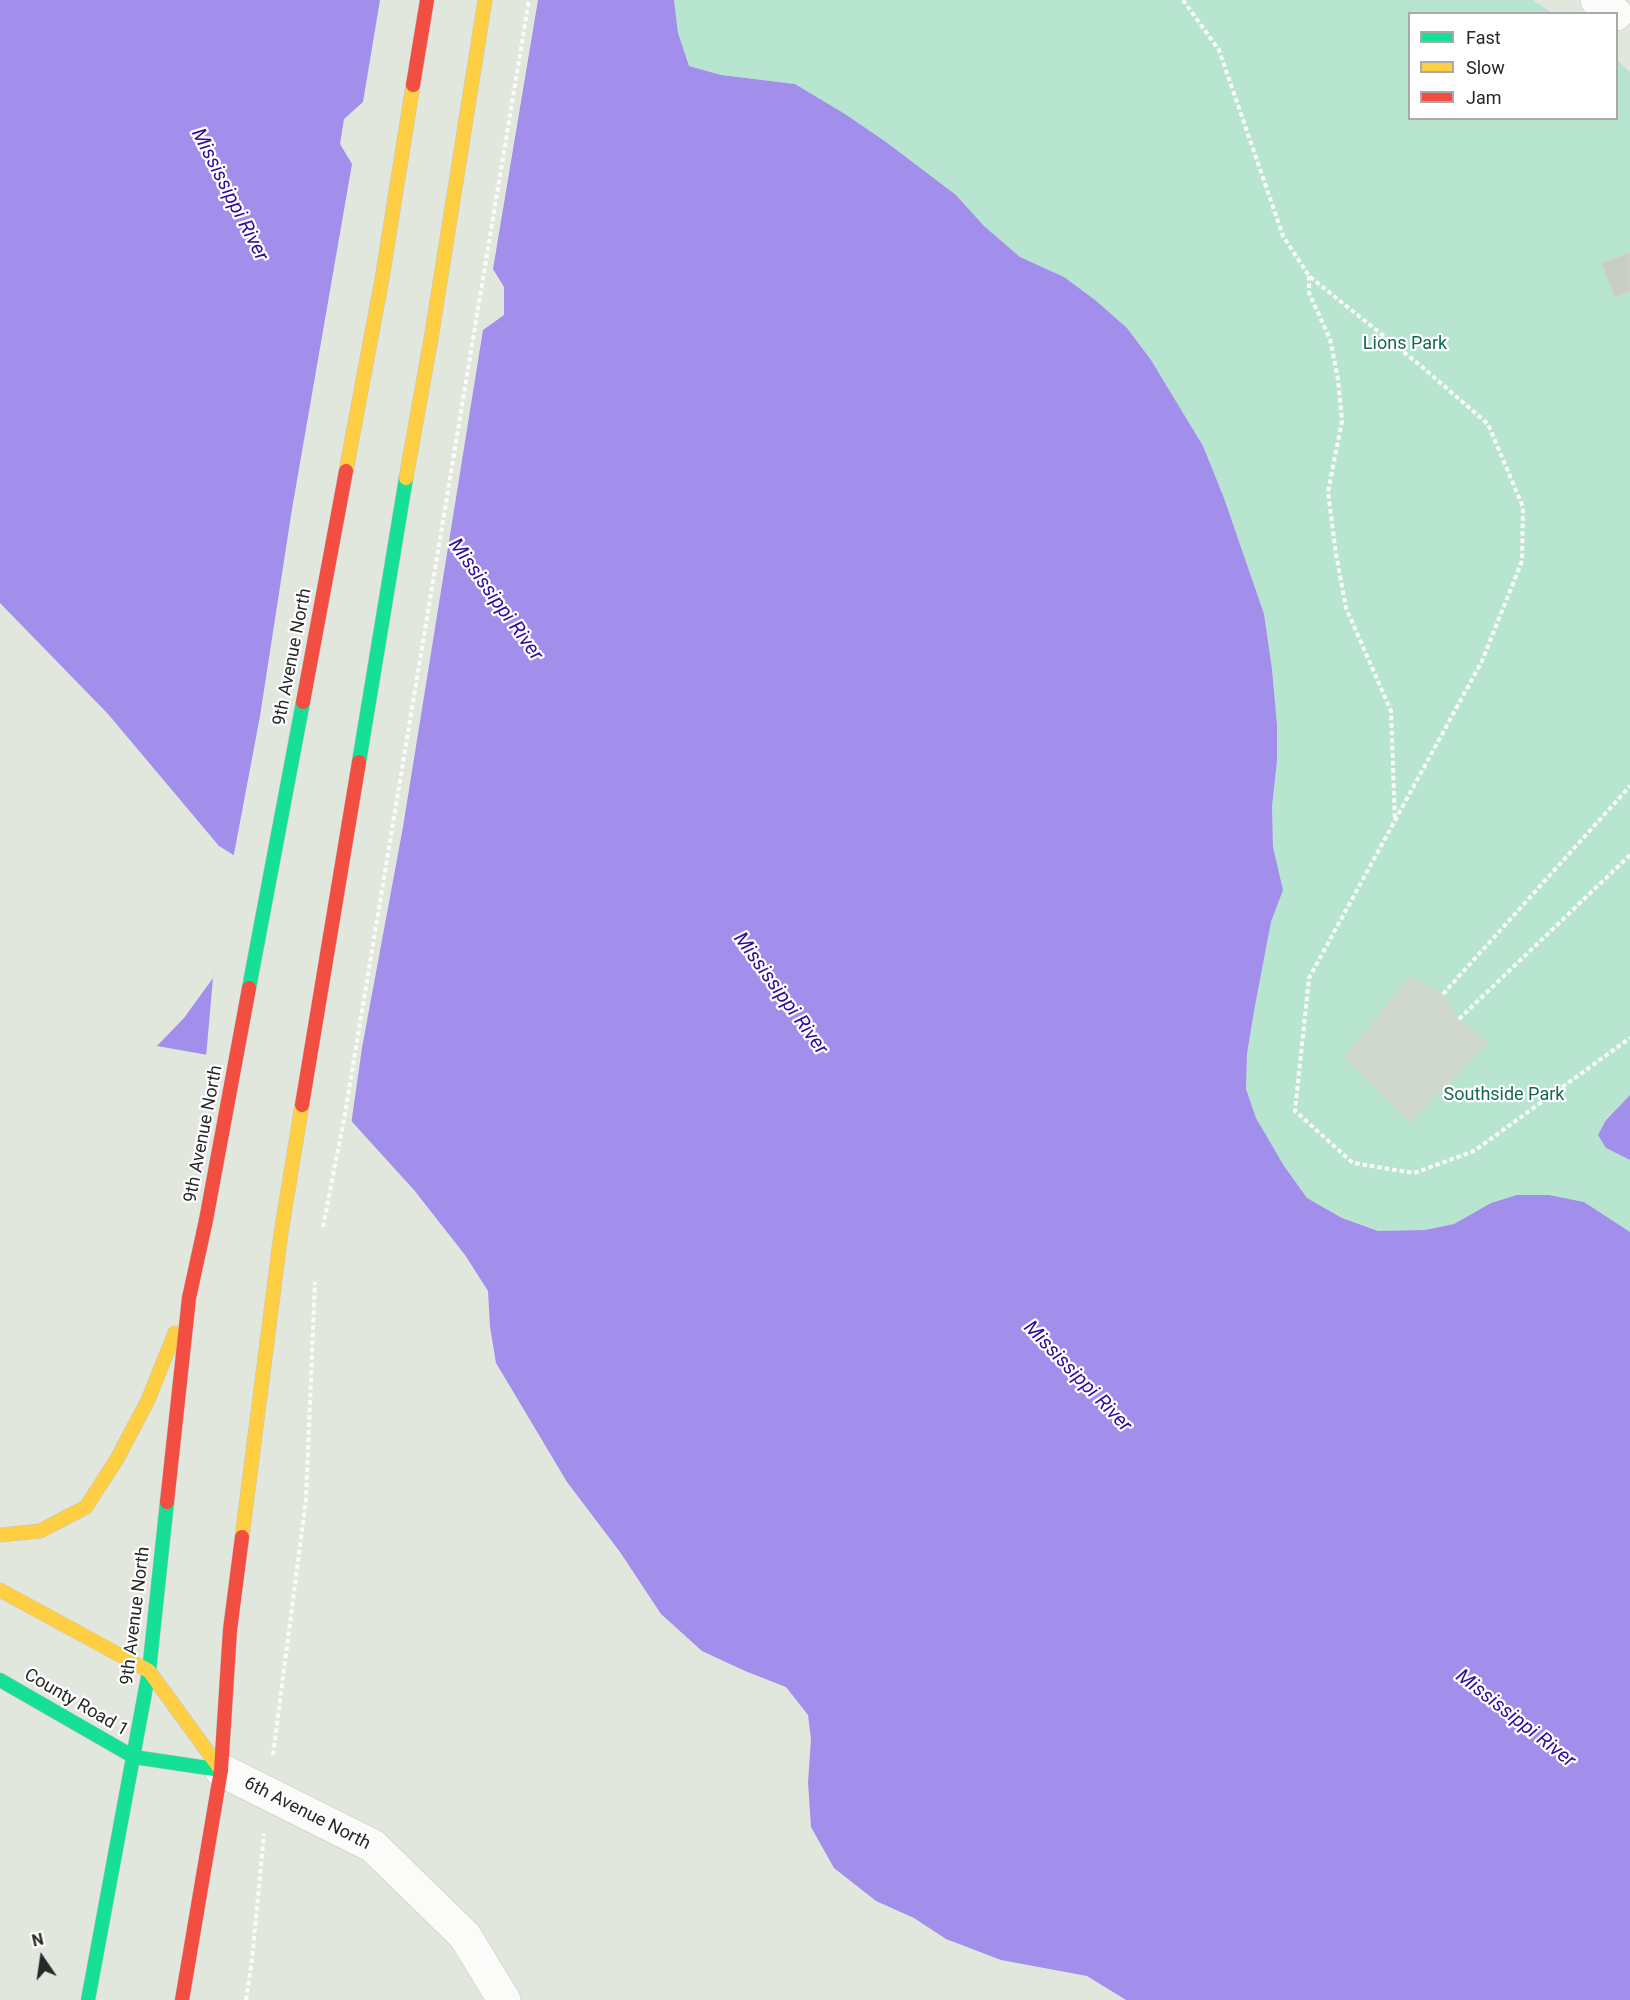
<!DOCTYPE html>
<html>
<head>
<meta charset="utf-8">
<style>
	body { margin:0 }
	#map { position:relative; width:1630px; height:2000px; overflow:hidden; background:#e2e7dd; font-family:Roboto,sans-serif }
	canvas { display:block }
	.legend { position:absolute; left:1408px; top:12px; width:210px; height:108px; box-sizing:border-box; background:#fff; border:2px solid #a9a9a9; margin:0; padding:8px 10px; list-style:none; font-size:18px; color:#282828 }
	.legend li { display:flex; align-items:center; gap:12px; height:30px }
	.legend b { width:30px; border:2px solid #a9a9a9 }
	.north { position:absolute; left:12px; top:1928px; width:60px; height:60px; -webkit-text-stroke:4px #fff; paint-order:stroke; rotate:347deg; font-size:16px; font-weight:700; line-height:24px; text-align:center; color:#282828 }
	.north::after { content:''; display:block; margin:auto; width:21px; height:27px; background:#282828; clip-path:polygon(50% 0,100% 100%,50% 72%,0 100%) }
</style>
</head>
<body>
<div id="map">
<canvas width="1630" height="2000"></canvas>
<ul class="legend">
<li><b style="height:8px;background:#16e098"></b>Fast</li>
<li><b style="height:8px;background:#ffcf43"></b>Slow</li>
<li><b style="height:8px;background:#f24e42"></b>Jam</li>
</ul>
<div class="north">N</div>
</div>
<script>
const c = document.querySelector('canvas').getContext('2d');
c.lineJoin = 'round';
function fillPath(path, color) {
  c.fillStyle = color;
  c.fill(path, 'evenodd');
}
function trace(path, color, width, dash) {
  c.strokeStyle = color;
  c.lineWidth = width;
  c.lineCap = dash ? 'butt' : 'round';
  c.setLineDash(dash || []);
  c.stroke(path);
}
function label(font, color, halo, rows, align = 'center') {
  c.font = font + ' Roboto,sans-serif';
  c.lineWidth = 4.5;
  c.setLineDash([]);
  c.textBaseline = 'middle';
  c.strokeStyle = halo;
  c.fillStyle = color;
  for (const [text, x, y, turn = 0] of rows) {
    c.save();
    c.translate(x, y);
    c.rotate((+turn || 0) * Math.PI / 180);
    c.textAlign = isNaN(turn) ? turn : align;
    if (halo) c.strokeText(text, 0, 0);
    c.fillText(text, 0, 0);
    c.restore();
  }
}
fillPath(new Path2D(`
	M674,0h859l19,13 -142,1v104h206l1,-58 13,12v1023l-24,24v29l24,12v72l-46,-30 -35,-7h-32l-26,8 -37,21 -29,6 -47,1 -36,-13 -35,-20 -23,-32 -28,-48 -10,-29 1,-35 7,-43 17,-89 12,-32 -10,-42 -1,-42 5,-45v-36l-5,-56 -8,-55 -40,-116 -21,-52 -52,-86 -24,-32 -63,-51 -44,-20 -36,-31 -28,-31 -70,-53 -41,-28 -50,-30 -74,-9 -32,-9 -11,-33z`), '#b7e5d0');
fillPath(new Path2D(`
	M1410,976l33,18 16,25 29,24 -78,80 -66,-66z`), '#d1d8cd');
fillPath(new Path2D(`
	M0,0h674l4,33 11,33 32,9 74,9 50,30 41,28 70,53 28,31 36,31 44,20 31,23 32,28 24,32 52,86 21,52 40,116 8,55 5,56v36l-5,45 1,41 10,43 -12,32 -17,89 -7,43 -1,35 10,29 28,48 23,32 35,20 36,13 47,-1 29,-6 37,-21 26,-8h32l35,7 46,30v768h-504l-39,-24 -86,-16 -55,-21 -32,-21 -38,-17 -42,-33 -23,-41 -3,-45 3,-43 -3,-24 -22,-28 -41,-16 -43,-20 -41,-37 -41,-62 -53,-70 -71,-119 -6,-36 -2,-36 -23,-36 -51,-65 -69,-76 -63,-40 -29,-11 -96,-17 27,-28 29,-40 22,-122 -16,-10 -111,-132 -108,-111z
	M1630,1095v65l-24,-12 -8,-13 8,-15z`), '#a28eeb');
fillPath(new Path2D(`
	M380,0h158l-45,269 11,18v28l-21,15 -80,497 -41,221 -11,77 -7,-8 -63,-40 -29,-11 -46,-9 7,-79 8,-55 39,-207 32,-207 60,-345 -12,-20 4,-25 19,-17z`), '#e2e7dd');
const building = new Path2D(`
	M1630,253v38l-15,6 -13,-34z`);
fillPath(building, '#c9cdc6');
trace(building, '#cdd2c9', 1.5);
const street = new Path2D(`
	M1597,0l19,14
	M221,1770l152,76 92,90 39,64`);
const fast = new Path2D(`
	M359,762l47,-284
	M249,988l54,-286
	M0,1680l134,77 87,13
	M88,2000l61,-329 18,-169`);
const slow = new Path2D(`
	M346,471l36,-192 31,-194
	M406,478l25,-139 54,-339
	M0,1535l40,-4 46,-24 31,-48 31,-59 27,-67
	M242,1537l39,-304 21,-128
	M0,1590l149,81 72,99`);
const jam = new Path2D(`
	M413,85l14,-85
	M303,702l43,-231
	M302,1105l57,-343
	M167,1502l22,-204 17,-78 43,-232
	M182,2000l39,-230 9,-140 12,-93`);
trace(street, '#c5c4c3', 34);
trace(fast, '#c5c4c3', 15);
trace(slow, '#c5c4c3', 15);
trace(jam, '#c5c4c3', 15);
trace(new Path2D(`
	M1183,0l36,50 64,186 26,40 112,90 67,58 35,83 -1,54 -40,100 -173,317 -14,133 58,52 61,10 60,-22 156,-113
	M1309,276v17l21,46 8,40 4,42 -14,71 8,62 10,54 45,103 4,110
	M1443,994l187,-208
	M1459,1019l171,-164
	M323,1227l22,-113 184,-1114
	M273,1755l33,-256 9,-217
	M246,2000l6,-40 12,-126`), '#fbfbfa', 4, [4.5, 3]);
trace(street, '#fbfbfa', 33);
trace(fast, '#16e098', 14);
trace(slow, '#ffcf43', 14);
trace(jam, '#f24e42', 14);
label('18px', '#176652', '#fff', [
	["Lions Park",1405,344],
	["Southside Park",1504,1095]
]);
label('18px', '#282828', '#fff', [
	["9th Avenue North",293,657,-79],
	["9th Avenue North",204,1134,-79],
	["9th Avenue North",136,1616,-83],
	["County Road 1",76,1703,30],
	["6th Avenue North",307,1814,27]
]);
label('italic 20px', '#350a9a', '#fff', [
	["Mississippi River",229,195,63],
	["Mississippi River",495,600,54],
	["Mississippi River",780,994,54],
	["Mississippi River",1077,1377,46],
	["Mississippi River",1515,1719,38]
]);
</script>
</body>
</html>
